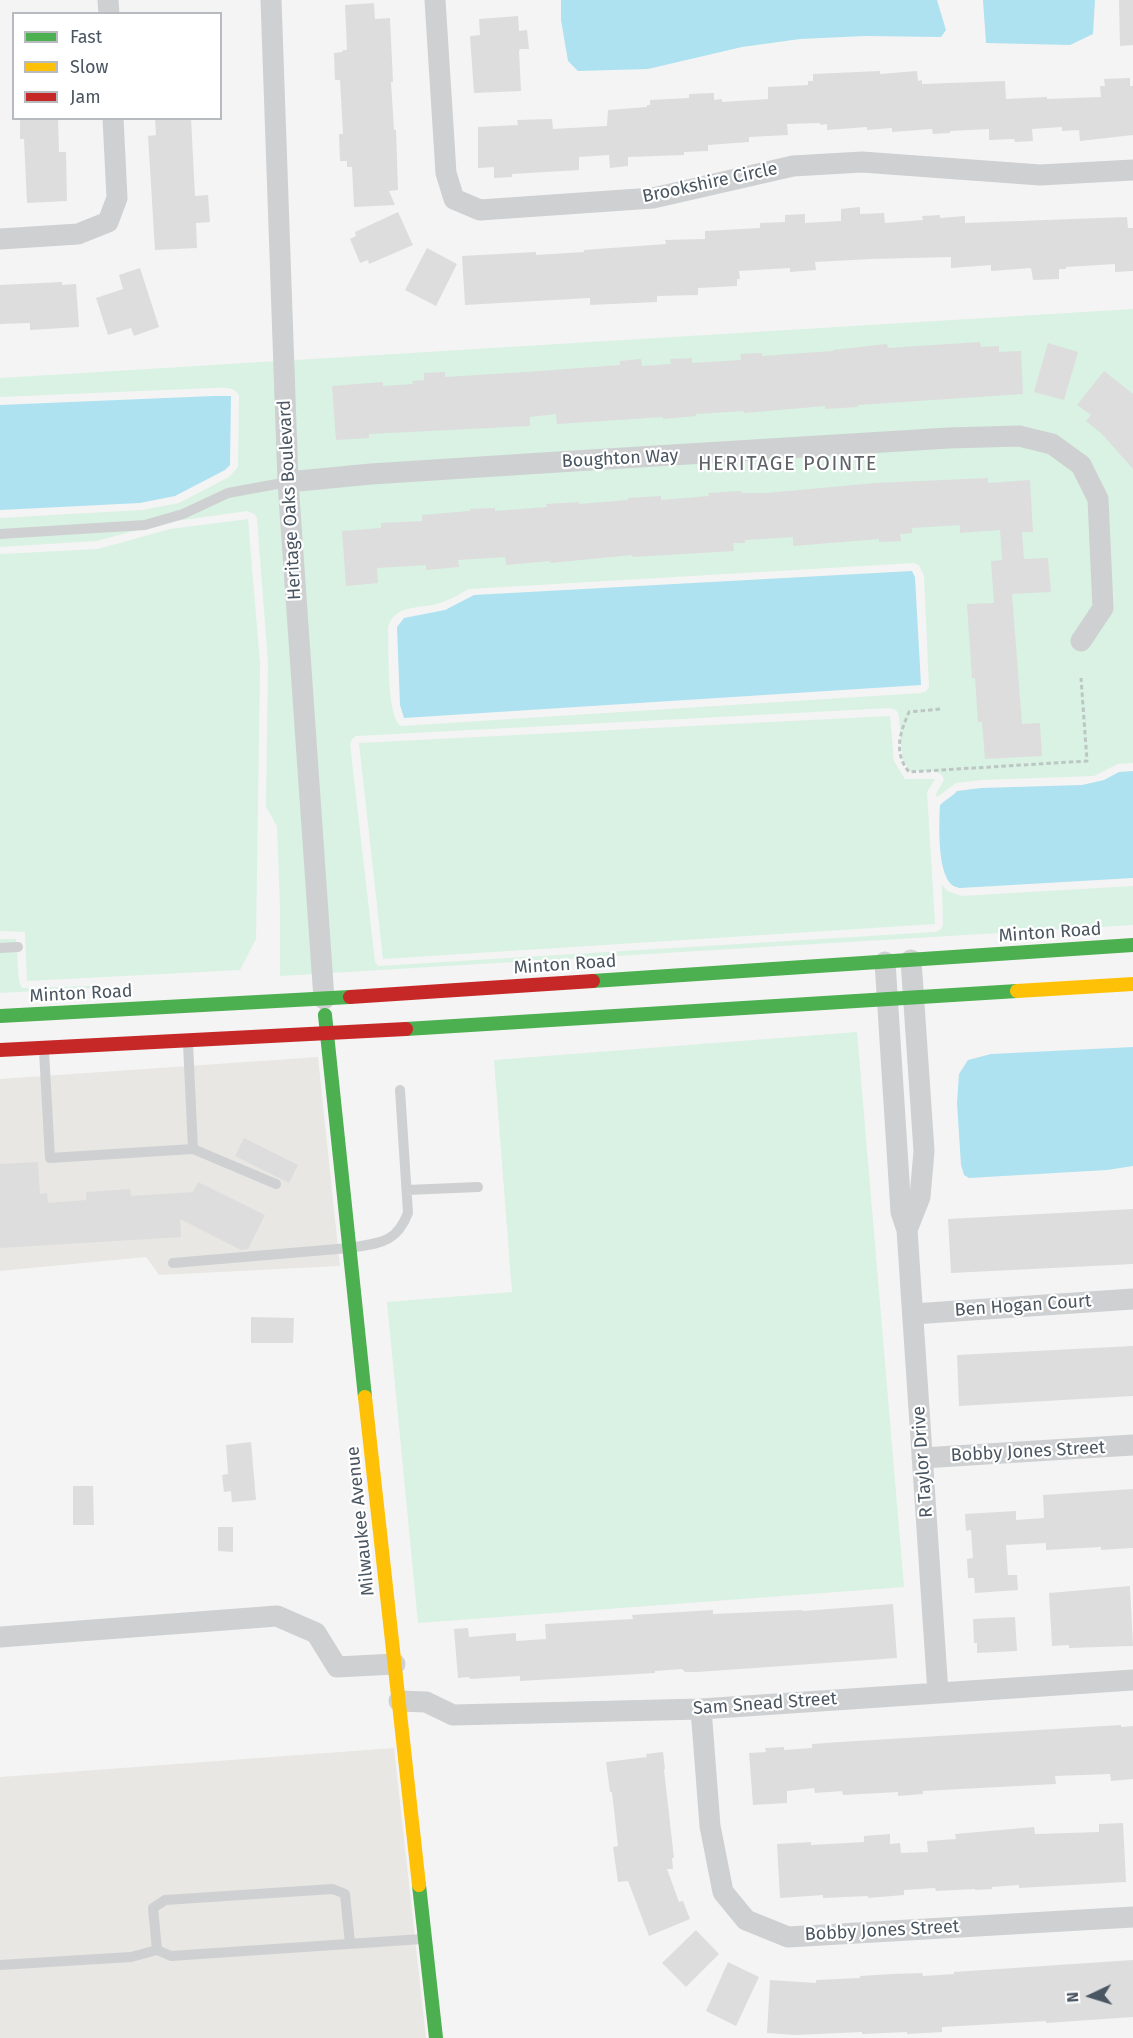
<!DOCTYPE html>
<html>
<head>
<meta charset="utf-8">
<style>
	body { margin:0 }
	#map { position:relative; width:1133px; height:2038px; overflow:hidden; background:#f4f4f4; font-family:"Fira Sans",sans-serif }
	canvas { display:block }
	.legend { position:absolute; left:12px; top:12px; width:210px; height:108px; box-sizing:border-box; background:#fff; border:2px solid #b7bbc0; margin:0; padding:8px 10px; list-style:none; font-size:18px; color:#4a5661 }
	.legend li { display:flex; align-items:center; gap:12px; height:30px }
	.legend b { width:30px; border:2px solid #b7bbc0 }
	.north { position:absolute; left:1061px; top:1966px; width:60px; height:60px; -webkit-text-stroke:4px #fff; paint-order:stroke; rotate:266deg; font-size:16px; font-weight:700; line-height:24px; text-align:center; color:#4a5661 }
	.north::after { content:''; display:block; margin:auto; width:21px; height:27px; background:#4a5661; clip-path:polygon(50% 0,100% 100%,50% 72%,0 100%) }
</style>
</head>
<body>
<div id="map">
<canvas width="1133" height="2038"></canvas>
<ul class="legend">
<li><b style="height:8px;background:#4caf50"></b>Fast</li>
<li><b style="height:8px;background:#ffc107"></b>Slow</li>
<li><b style="height:8px;background:#c62828"></b>Jam</li>
</ul>
<div class="north">N</div>
</div>
<script>
const c = document.querySelector('canvas').getContext('2d');
c.lineJoin = 'round';
function fillPath(path, color) {
  c.fillStyle = color;
  c.fill(path, 'evenodd');
}
function trace(path, color, width, dash) {
  c.strokeStyle = color;
  c.lineWidth = width;
  c.lineCap = dash ? 'butt' : 'round';
  c.setLineDash(dash || []);
  c.stroke(path);
}
function label(font, color, halo, rows, align = 'center') {
  c.font = font + ' "Fira Sans",sans-serif';
  c.lineWidth = 4.5;
  c.setLineDash([]);
  c.textBaseline = 'middle';
  c.strokeStyle = halo;
  c.fillStyle = color;
  for (const [text, x, y, turn = 0] of rows) {
    c.save();
    c.translate(x, y);
    c.rotate((+turn || 0) * Math.PI / 180);
    c.textAlign = isNaN(turn) ? turn : align;
    if (halo) c.strokeText(text, 0, 0);
    c.fillText(text, 0, 0);
    c.restore();
  }
}
fillPath(new Path2D(`
	M318,1057l22,209 -181,9 -13,-18 -146,14v-192z
	M394,1748l32,290h-426v-261z`), '#e8e7e3');
fillPath(new Path2D(`
	M1133,309v454l-15,1 -24,12 -113,4 -25,3 -19,14 -1,-3 8,-14 -2,-5 -7,-4h-25l-8,-13 -3,-42 -2,-5 -7,-3 -534,28 -4,3 -2,5 25,218 3,4 557,-34 5,-2 3,-4 -1,-41 5,6 14,5 172,-10v39l-853,51v-67l-3,-83 -11,-19 2,-144 -11,-145 -3,-4 -7,-3 -78,11 -73,19 -96,6v-29l142,-8 37,-7 50,-26 9,-10 1,-71c-3,-10 -17,-8 -27,-8l-212,9v-19zM914,563l5,2 5,11 5,111 -3,4 -5,2 -520,33c-15,-10 -12,-79 -13,-99 8,-25 35,-17 55,-25 9,-3 18,-9 26,-13z
	M248,519l12,145 -4,275 -16,31 -213,11 -2,-49 -25,-1v-377l98,-5 72,-20z
	M890,716l4,45 11,18h30l-8,13 8,132 -552,35 -24,-216z
	M0,939h16l3,43 3,6 69,-2 2,2 -93,5z
	M857,1032l47,555 -486,36 -31,-321 125,-10 -18,-232z`), '#d9f2e3');
fillPath(new Path2D(`
	M561,0h376l9,30 -5,7 -76,-1 -65,3 -58,8 -94,22 -70,2 -10,-10 -7,-41z
	M983,0h112l-2,34 -23,11 -84,-2z
	M213,396h18l-1,69 -5,5 -50,26 -35,7 -140,7v-105z
	M912,571l3,6 6,108 -517,33 -4,-13 -3,-78 7,-9 41,-8 29,-15z
	M1133,771v107l-173,10c-1,0 -7,-2 -8,-3 -15,-12 -13,-63 -12,-80 6,-6 12,-8 17,-14l24,-3 101,-3 22,-5 15,-8z
	M1133,1047v119l-26,4 -138,8 -5,-3 -3,-10 -4,-62 2,-29 9,-14 23,-6z`), '#aee2f0');
fillPath(new Path2D(`
	M1119,0h14v45l-13,1z
	M374,3l1,16 15,-1 3,64h-2l3,48h2l2,60 -9,1 6,14 -41,2 -2,-40h-5v-6h-7l-1,-27h4l-3,-54h-5l-1,-27 8,-1 1,-2h4l-2,-45z
	M518,16l1,15 8,-1 2,19h-9l-1,2 2,40 -47,2 -4,-57 10,-1 -1,-16z
	M880,71v3l37,-3 1,10 4,-1v4l83,-3 1,18 41,-2v2l54,-2 -1,-11h5l-1,-7 26,-1v8h3v49l-53,6 -1,-11 -17,1v-4l-30,2 1,12 -18,1 -1,-3 -25,1v-11l-39,2v2l-17,1 -1,-5 -40,3v-4l-25,2v-3l-40,3v-6l-7,1v-2l-33,1 1,11 -39,2v5l-41,3v6l-24,1v3l-56,2v9l-18,2 -1,-13 -30,2v13l-67,4v3l-18,1v-11l-16,1v-41l40,-2 -1,-5 35,-1 1,10 54,-3 1,-16 39,-3v-2h3v-5l39,-2v-4l25,-1v7l8,-1v3l46,-3v-12l40,-2v-4h5v-7z
	M20,118h38l1,34h7l1,49 -40,2 -3,-64h-4z
	M155,118h36l4,78 13,-1 2,27 -14,1 1,25 -42,2 -7,-114 8,-1z
	M860,207v7l24,-1 1,10 38,-3 -1,-4 18,-1v3l25,-2v7l162,-6 1,11h5v43l-18,1v-8l-49,3v2h-7v10l-26,1 -2,-12 -40,3v-6l-40,3v-11l-80,2 -56,3 1,8 -26,2v-4l-51,3 1,8h-3v7l-39,2v7l-41,1v6l-67,3v-7l-125,7 -3,-49 74,-4v3l48,-3v-2l82,-6 -1,-4 40,-1v-8l55,-3v-5l25,-1v-7l20,-1v9l36,-2v-12z
	M398,212l15,33 -44,19 -1,-4 -8,3 -10,-24 6,-3 -1,-4z
	M427,248l30,16 -21,42 -31,-16z
	M140,268l19,59 -25,9 -3,-8 -23,7 -12,-37 27,-9 -4,-14z
	M62,282v3l14,-1 3,43 -49,3v-7l-30,1v-39z
	M980,342l1,5 18,-1v6l22,-1 2,43 -165,11v2l-33,2v-3l-81,7v-2l-48,3v2l-33,3v-2l-106,7 -1,-10 -26,3v9l-161,8v4l-33,2 -4,-54 51,-4v4l30,-2 -1,-3 12,-1v-7l21,-1v5l81,-5 94,-7v-4l21,-2 1,7 29,-2 -1,-5 22,-1v5l49,-3 -1,-6 22,-1v3l71,-5v-1l54,-6 1,4z
	M1048,343l30,9 -14,48 -30,-8z
	M1104,371l29,23v75l-31,-35 -16,-13 5,-6 -14,-10z
	M988,478v5l42,-3 3,52h-11l2,27 24,-1 3,34 -39,2 10,130 18,-1 2,33 -57,3 -3,-37h-4l-3,-44h-3l-5,-74 27,-1 -3,-42 11,-1 -2,-30 -40,3v-8l-48,3v5l-12,1 1,7 -22,1v-3l-86,7v-9l-48,3v3h-12l1,8 -102,6v-2l-82,8v-2l-44,4 -1,-8 -47,3 1,7 -33,3v-5l-49,3 1,15 -32,3 -4,-55 39,-3v-5l41,-2v-6l48,-4v-2l25,-1v3l52,-4 -1,-3 33,-2v2l49,-4v-2l33,-2v4l48,-4 -1,-3 33,-2 1,2h24l110,-10z
	M244,1138l54,27 -9,18 -54,-27z
	M38,1162l2,32 7,-1 1,10 38,-3v-8l44,-3 1,7 62,-4 5,-10 67,33 -17,34 -7,1 -61,-31 1,18 -181,11v-84z
	M1133,1209v55l-182,9 -3,-54z
	M251,1317l43,1 -1,25h-42z
	M1133,1346v50l-174,10 -2,-51z
	M251,1442l5,58 -24,2 -1,-11 -7,1 -2,-17 6,-1 -2,-29z
	M73,1486h20l1,39h-21z
	M1133,1489v59l-32,2v-3l-55,3v-7l-40,2 2,30h9l1,15 -43,3 -1,-15h-6l-1,-19 6,-1 -2,-28 -5,1 -1,-17 51,-3v9l28,-2 -1,-23z
	M218,1527h15v25l-15,-1z
	M1130,1586l3,60 -64,2v-3l-17,1 -3,-53z
	M893,1604l4,54 -200,14h-12l-3,-3 -27,2v2l-135,8v-5l-50,3 -1,-2 -11,1 -4,-49 14,-1 1,9 47,-4v8l30,-2 -1,-15 88,-5 -1,-4 81,-5v4l89,-4 1,1z
	M1015,1617l2,34 -40,2v-10h-3l-1,-24z
	M1121,1725v2l12,-1v53l-22,2 -1,-7 -55,2 1,8 -133,7v3l-25,2v-4l-55,3 -1,-4 -27,2 -1,-5 -27,3v12l-34,2 -4,-52 17,-1 -1,-4 19,-1v3l28,-2v-4l28,-2z
	M663,1752l2,17 -1,1 10,88h-2l1,11h-6l12,33 4,-1 7,18 -41,17 -21,-55 -10,1 -5,-35 5,-1 -6,-54h-2l-4,-30 41,-5 -1,-3z
	M1123,1823l3,59 -107,6v-3l-27,2v2l-17,1v-1l-39,2 -1,-3 -31,2v5l-36,3v-2l-45,2v-3l-43,3 -3,-54 34,-2v3l53,-3v-6l26,-2v10l10,-1 1,10 27,-1 -1,-11 29,-2 -1,-5 79,-7 1,7 64,-2v-8z
	M696,1930l23,24 -33,33 -24,-24z
	M1133,1960v57l-87,6v-2l-104,6v5l-35,2v-2l-45,2v-2l-66,3 -29,-2 3,-53 46,3v-3l44,-2v-2l32,-2 30,-1 1,3 31,-2v-2z
	M728,1962l31,15 -23,49 -30,-15z`), '#ddddde');
trace(new Path2D(`
	M940,709l-31,3c-9,21 -16,40 0,60l178,-11 -6,-83`), '#bcc7c4', 3, [4.5, 3]);
trace(new Path2D(`
	M0,534l145,-9 38,-11 45,-21 60,-11
	M0,948l18,-1
	M44,1051l6,107 143,-9 -5,-105
	M193,1149l83,35
	M407,1190l71,-3
	M173,1263l176,-15c30,-5 47,-4 59,-35l-8,-123
	M350,1944l-5,-50 -12,-5 -168,11 -12,8 4,42 14,6 251,-17
	M0,1965l131,-8 26,-7`), '#ced0d2', 10);
trace(new Path2D(`
	M108,0l1,14
	M271,0l17,482 36,517
	M435,0l11,173 8,26 26,11 173,-12 140,-32 69,-4 178,13 93,-5
	M0,239l78,-5 30,-12 9,-24 -4,-80
	M288,482l83,-8 187,-12 391,-24 70,-2 33,8 29,21 17,34 5,109 -22,33
	M885,962l16,250 6,18 31,463
	M907,1230l13,-33 4,-46 -13,-191
	M913,1314l220,-15
	M922,1458l211,-13
	M0,1637l277,-21 39,17 21,34 58,-3
	M399,1701l27,1 27,13 248,-6 432,-29
	M701,1709l9,117 13,66 23,28 42,17 345,-20`), '#ced0d2', 21);
trace(new Path2D(`
	M593,981l540,-36
	M325,1015l40,382
	M0,1016l350,-19
	M406,1029l611,-38
	M419,1885l17,153`), '#4caf50', 14);
trace(new Path2D(`
	M1017,991l116,-7
	M365,1397l54,488`), '#ffc107', 14);
trace(new Path2D(`
	M350,997l243,-16
	M0,1050l406,-21`), '#c62828', 14);
label('18px', '#4a5661', '#fff', [
	["Brookshire Circle",710,183,-12],
	["Boughton Way",620,459,-3],
	["Heritage Oaks Boulevard",290,500,-93],
	["Minton Road",1050,933,-4],
	["Minton Road",565,965,-4],
	["Minton Road",81,994,-3],
	["Ben Hogan Court",1023,1306,-4],
	["Bobby Jones Street",1028,1452,-3],
	["R Taylor Drive",923,1462,-94],
	["Milwaukee Avenue",361,1521,-96],
	["Sam Snead Street",765,1704,-4],
	["Bobby Jones Street",882,1931,-3]
]);
c.letterSpacing = '1.5px';
label('20px', '#5f6368', '#fff', [
	["HERITAGE POINTE",788,464]
]);
c.letterSpacing = '0px';
</script>
</body>
</html>
